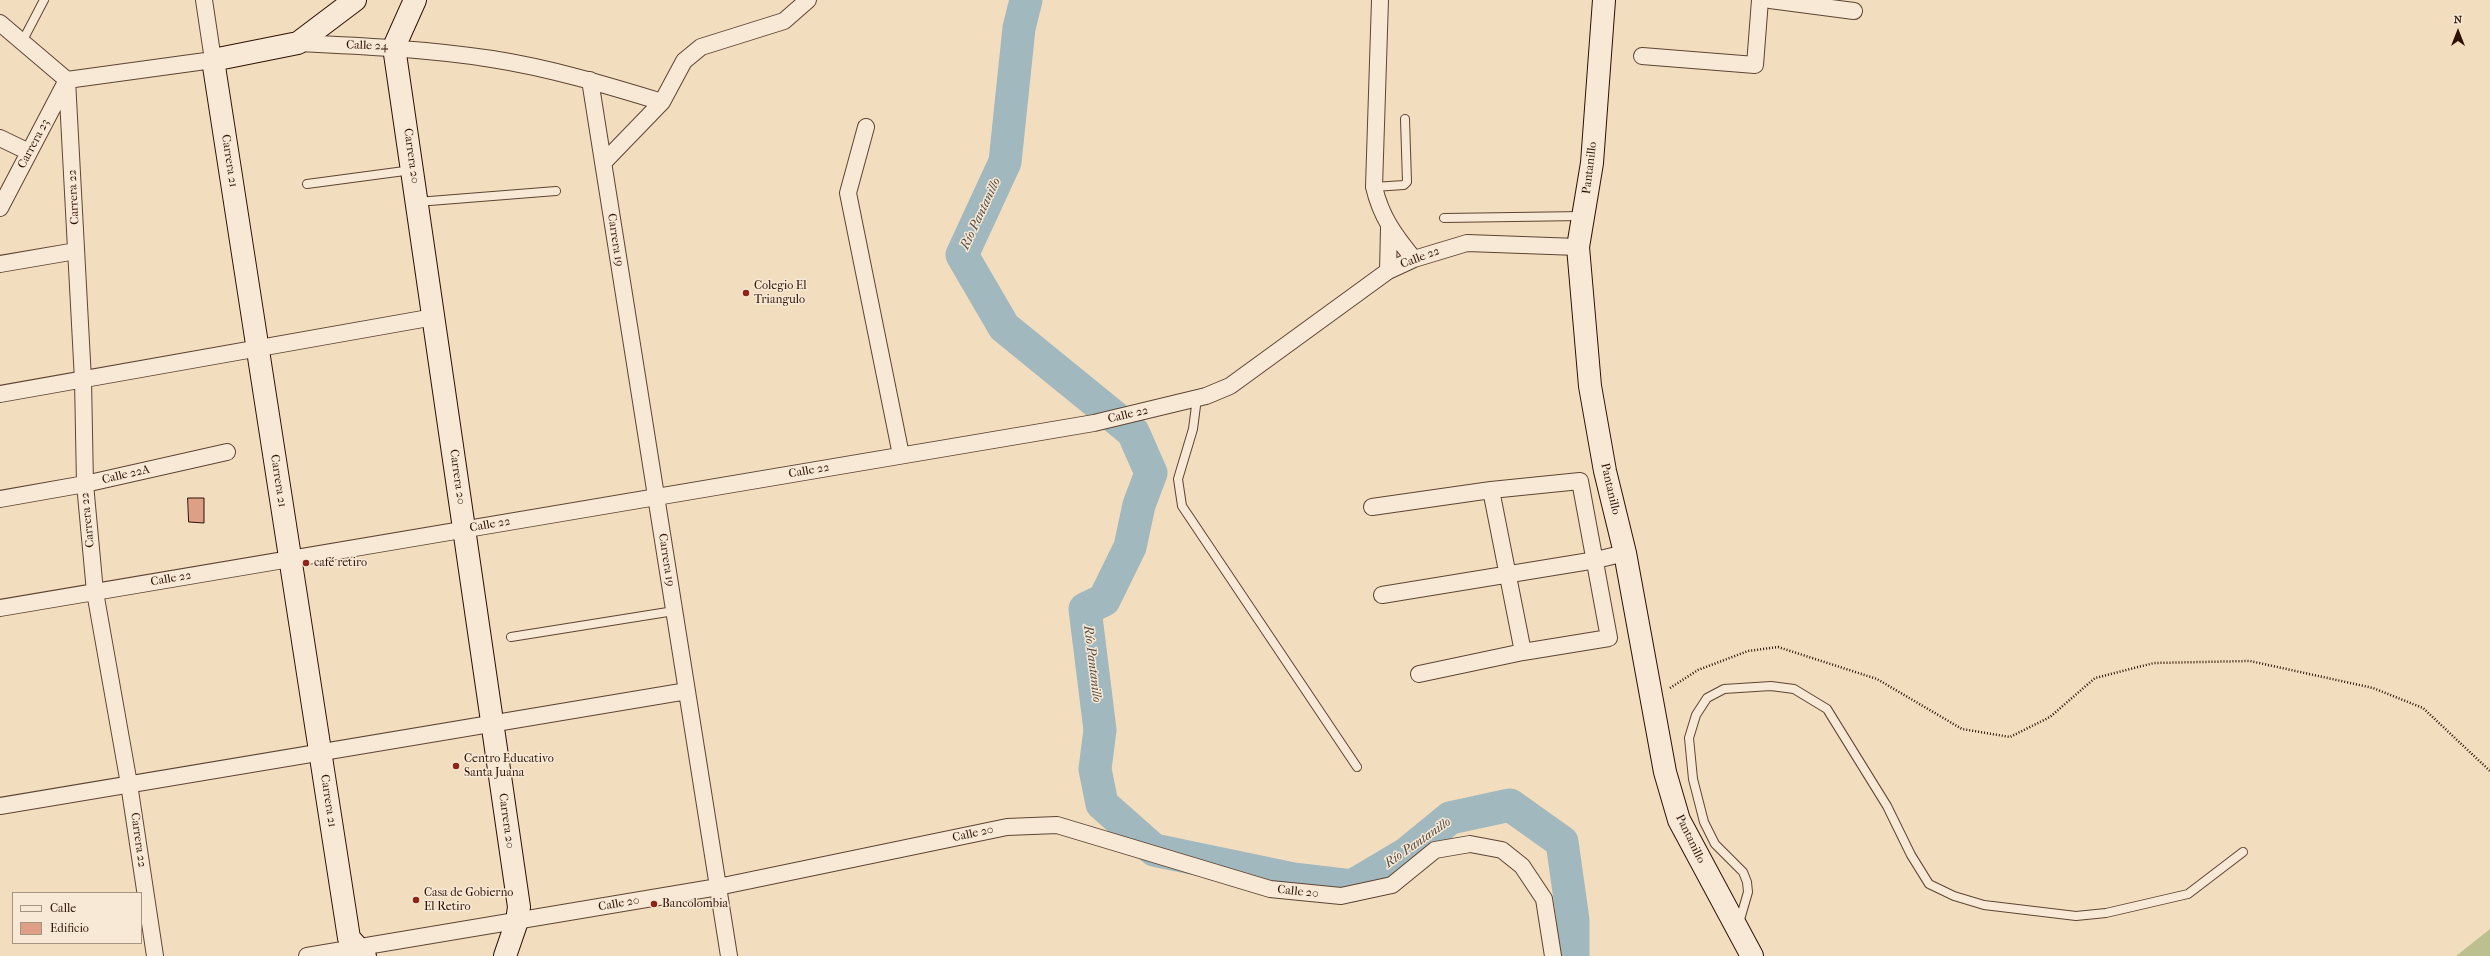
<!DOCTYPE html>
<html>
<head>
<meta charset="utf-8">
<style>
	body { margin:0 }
	#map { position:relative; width:2490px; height:956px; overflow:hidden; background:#f2ddbf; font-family:"IM FELL French Canon",serif }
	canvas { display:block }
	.legend { position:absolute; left:12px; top:892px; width:130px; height:52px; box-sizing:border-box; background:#f7e9d5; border:1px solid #a69381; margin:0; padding:5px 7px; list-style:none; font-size:12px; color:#2d1104 }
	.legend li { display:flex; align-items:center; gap:8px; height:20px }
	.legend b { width:20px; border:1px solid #a69381 }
	.north { position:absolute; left:2438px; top:12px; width:40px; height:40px; -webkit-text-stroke:3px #f7e9d5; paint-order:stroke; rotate:0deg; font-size:11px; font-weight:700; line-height:16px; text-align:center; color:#2d1104 }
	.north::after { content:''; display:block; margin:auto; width:14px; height:18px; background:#2d1104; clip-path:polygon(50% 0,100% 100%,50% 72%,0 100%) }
</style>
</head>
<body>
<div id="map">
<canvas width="2490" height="956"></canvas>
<ul class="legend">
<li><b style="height:5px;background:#f7e9d5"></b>Calle</li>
<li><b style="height:11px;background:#dda087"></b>Edificio</li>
</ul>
<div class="north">N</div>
</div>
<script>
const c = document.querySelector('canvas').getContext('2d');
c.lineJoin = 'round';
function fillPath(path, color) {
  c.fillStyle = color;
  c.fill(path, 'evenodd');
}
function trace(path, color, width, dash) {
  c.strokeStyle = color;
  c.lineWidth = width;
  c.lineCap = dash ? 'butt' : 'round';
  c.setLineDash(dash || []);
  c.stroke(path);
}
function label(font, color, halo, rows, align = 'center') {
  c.font = font + ' "IM FELL French Canon",serif';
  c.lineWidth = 3;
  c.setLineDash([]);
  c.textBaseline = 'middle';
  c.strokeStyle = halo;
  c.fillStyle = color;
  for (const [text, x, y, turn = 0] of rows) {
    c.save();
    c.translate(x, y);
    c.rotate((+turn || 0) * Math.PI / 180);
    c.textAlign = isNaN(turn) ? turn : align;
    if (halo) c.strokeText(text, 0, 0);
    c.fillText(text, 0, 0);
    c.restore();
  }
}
fillPath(new Path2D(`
	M2490,929v27h-34z`), '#bcc091');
trace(new Path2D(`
	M1026,0l-7,28 -14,134 -43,93 42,72 129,105 18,41 -12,32 -9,42 -26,53 -19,9 15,121 -5,39 7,35 52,46 139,29 59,7 54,-32 44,-36 60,-13 52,37 11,78v36`), '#a1b8be', 33);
const building = new Path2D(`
	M188,498h16v25l-15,-1z`);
fillPath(building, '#dda087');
trace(building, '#2d1104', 1);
const lane = new Path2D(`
	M22,42l22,-42
	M307,184l105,-14
	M1374,187l30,-2 3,-3 -2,-63
	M417,202l139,-11
	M1444,218l139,-2
	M1197,398l-4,31 -15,50 4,27 175,261
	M511,637l163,-26
	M1739,923l9,-31 -1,-10 -4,-10 -28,-28 -11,-22 -11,-43 -4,-41 7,-23 11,-17 17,-9 47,-3 23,3 33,20 60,97 24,49 18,29 25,12 30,9 92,11 30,-3 82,-19 55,-42`);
const street = new Path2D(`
	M1380,0l-6,187c7,30 21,49 40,72
	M1770,0l84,11
	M0,23l67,57
	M298,43c65,3 129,6 194,16 58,9 114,26 170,43
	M1642,56l113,9 5,-65
	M67,80l16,300 2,104 10,108 34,192 26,172
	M67,80l146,-20 -9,-60
	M590,80l139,876
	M866,127l-18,66 53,262
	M0,138l29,14
	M603,163l59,-61 22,-41 17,-14 83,-26 24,-21
	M0,208l67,-128
	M0,264l76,-13
	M1388,271l1,-43
	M0,394l434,-77
	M1491,490l32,162
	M0,499l85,-15 142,-32
	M1372,507l119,-17 89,-9 29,157 -86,14 -104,22
	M1382,595l214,-35 29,-7
	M0,608l1094,-185 112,-27 24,-10 158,-115 26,-12 53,-16 111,4
	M0,806l687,-115
	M307,956l411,-69 289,-60 50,-2 213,64 71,7 51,-11 43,-35 35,-6 32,6 20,16 22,33 9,57`);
const secondary = new Path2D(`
	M355,0l-57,43 -85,17 136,878 16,18
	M415,0l-21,47 125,860 -2,14 -12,35
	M1604,0l-12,163 -14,84 12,139 15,85 20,82 40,219 14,48 73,136`);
trace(lane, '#5e4433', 10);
trace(street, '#5e4433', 18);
trace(secondary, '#2d1104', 24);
trace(new Path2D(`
	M1670,688l28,-18 50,-19 30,-4 99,32 85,50 48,8 40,-20 45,-39 59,-15 96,-2 123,27 50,20 67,63`), '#2d1104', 2.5, [1, 2]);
trace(lane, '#f7e9d5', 8);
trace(street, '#f7e9d5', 16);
trace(secondary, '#f7e9d5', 22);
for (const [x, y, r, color] of [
	[746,293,4,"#8f2418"],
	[306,563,4,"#8f2418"],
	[456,766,4,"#8f2418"],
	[416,900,4,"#8f2418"],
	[654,904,4,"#8f2418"]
]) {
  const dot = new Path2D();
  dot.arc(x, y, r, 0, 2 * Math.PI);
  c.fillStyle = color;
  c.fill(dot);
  trace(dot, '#f7e9d5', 1.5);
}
label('12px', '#2d1104', '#f7e9d5', [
	["Calle 24",367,46,2],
	["Carrera 23",34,144,-62],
	["Carrera 20",411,156,82],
	["Carrera 21",229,161,81],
	["Pantanillo",1590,168,-83],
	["Carrera 22",74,197,-93],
	["Carrera 19",615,240,81],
	["Calle 22",1420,258,-21],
	["Calle 22",1128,415,-13],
	["Calle 22",809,471,-10],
	["Calle 22A",126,475,-13],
	["Carrera 20",457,477,82],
	["Carrera 21",278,481,81],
	["Pantanillo",1610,489,77],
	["Carrera 22",88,520,-96],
	["Calle 22",490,525,-10],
	["Carrera 19",666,560,81],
	["Calle 22",171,579,-10],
	["Carrera 21",328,801,81],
	["Carrera 20",506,821,82],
	["Calle 20",973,834,-12],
	["Pantanillo",1690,839,64],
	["Carrera 22",138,840,82],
	["Calle 20",1298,892,6],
	["Calle 20",619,904,-10]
]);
label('12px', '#2d1104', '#f7e9d5', [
	["Colegio El",754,286],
	["Triangulo",754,300],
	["café retiro",314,563],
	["Centro Educativo",464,759],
	["Santa Juana",464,773],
	["Casa de Gobierno",424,893],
	["El Retiro",424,907],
	["Bancolombia",662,904]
], 'left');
label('italic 13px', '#564b45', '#f7e9d5', [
	["Río Pantanillo",981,214,-65],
	["Río Pantanillo",1092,664,83],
	["Río Pantanillo",1418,843,-35]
]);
</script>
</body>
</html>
